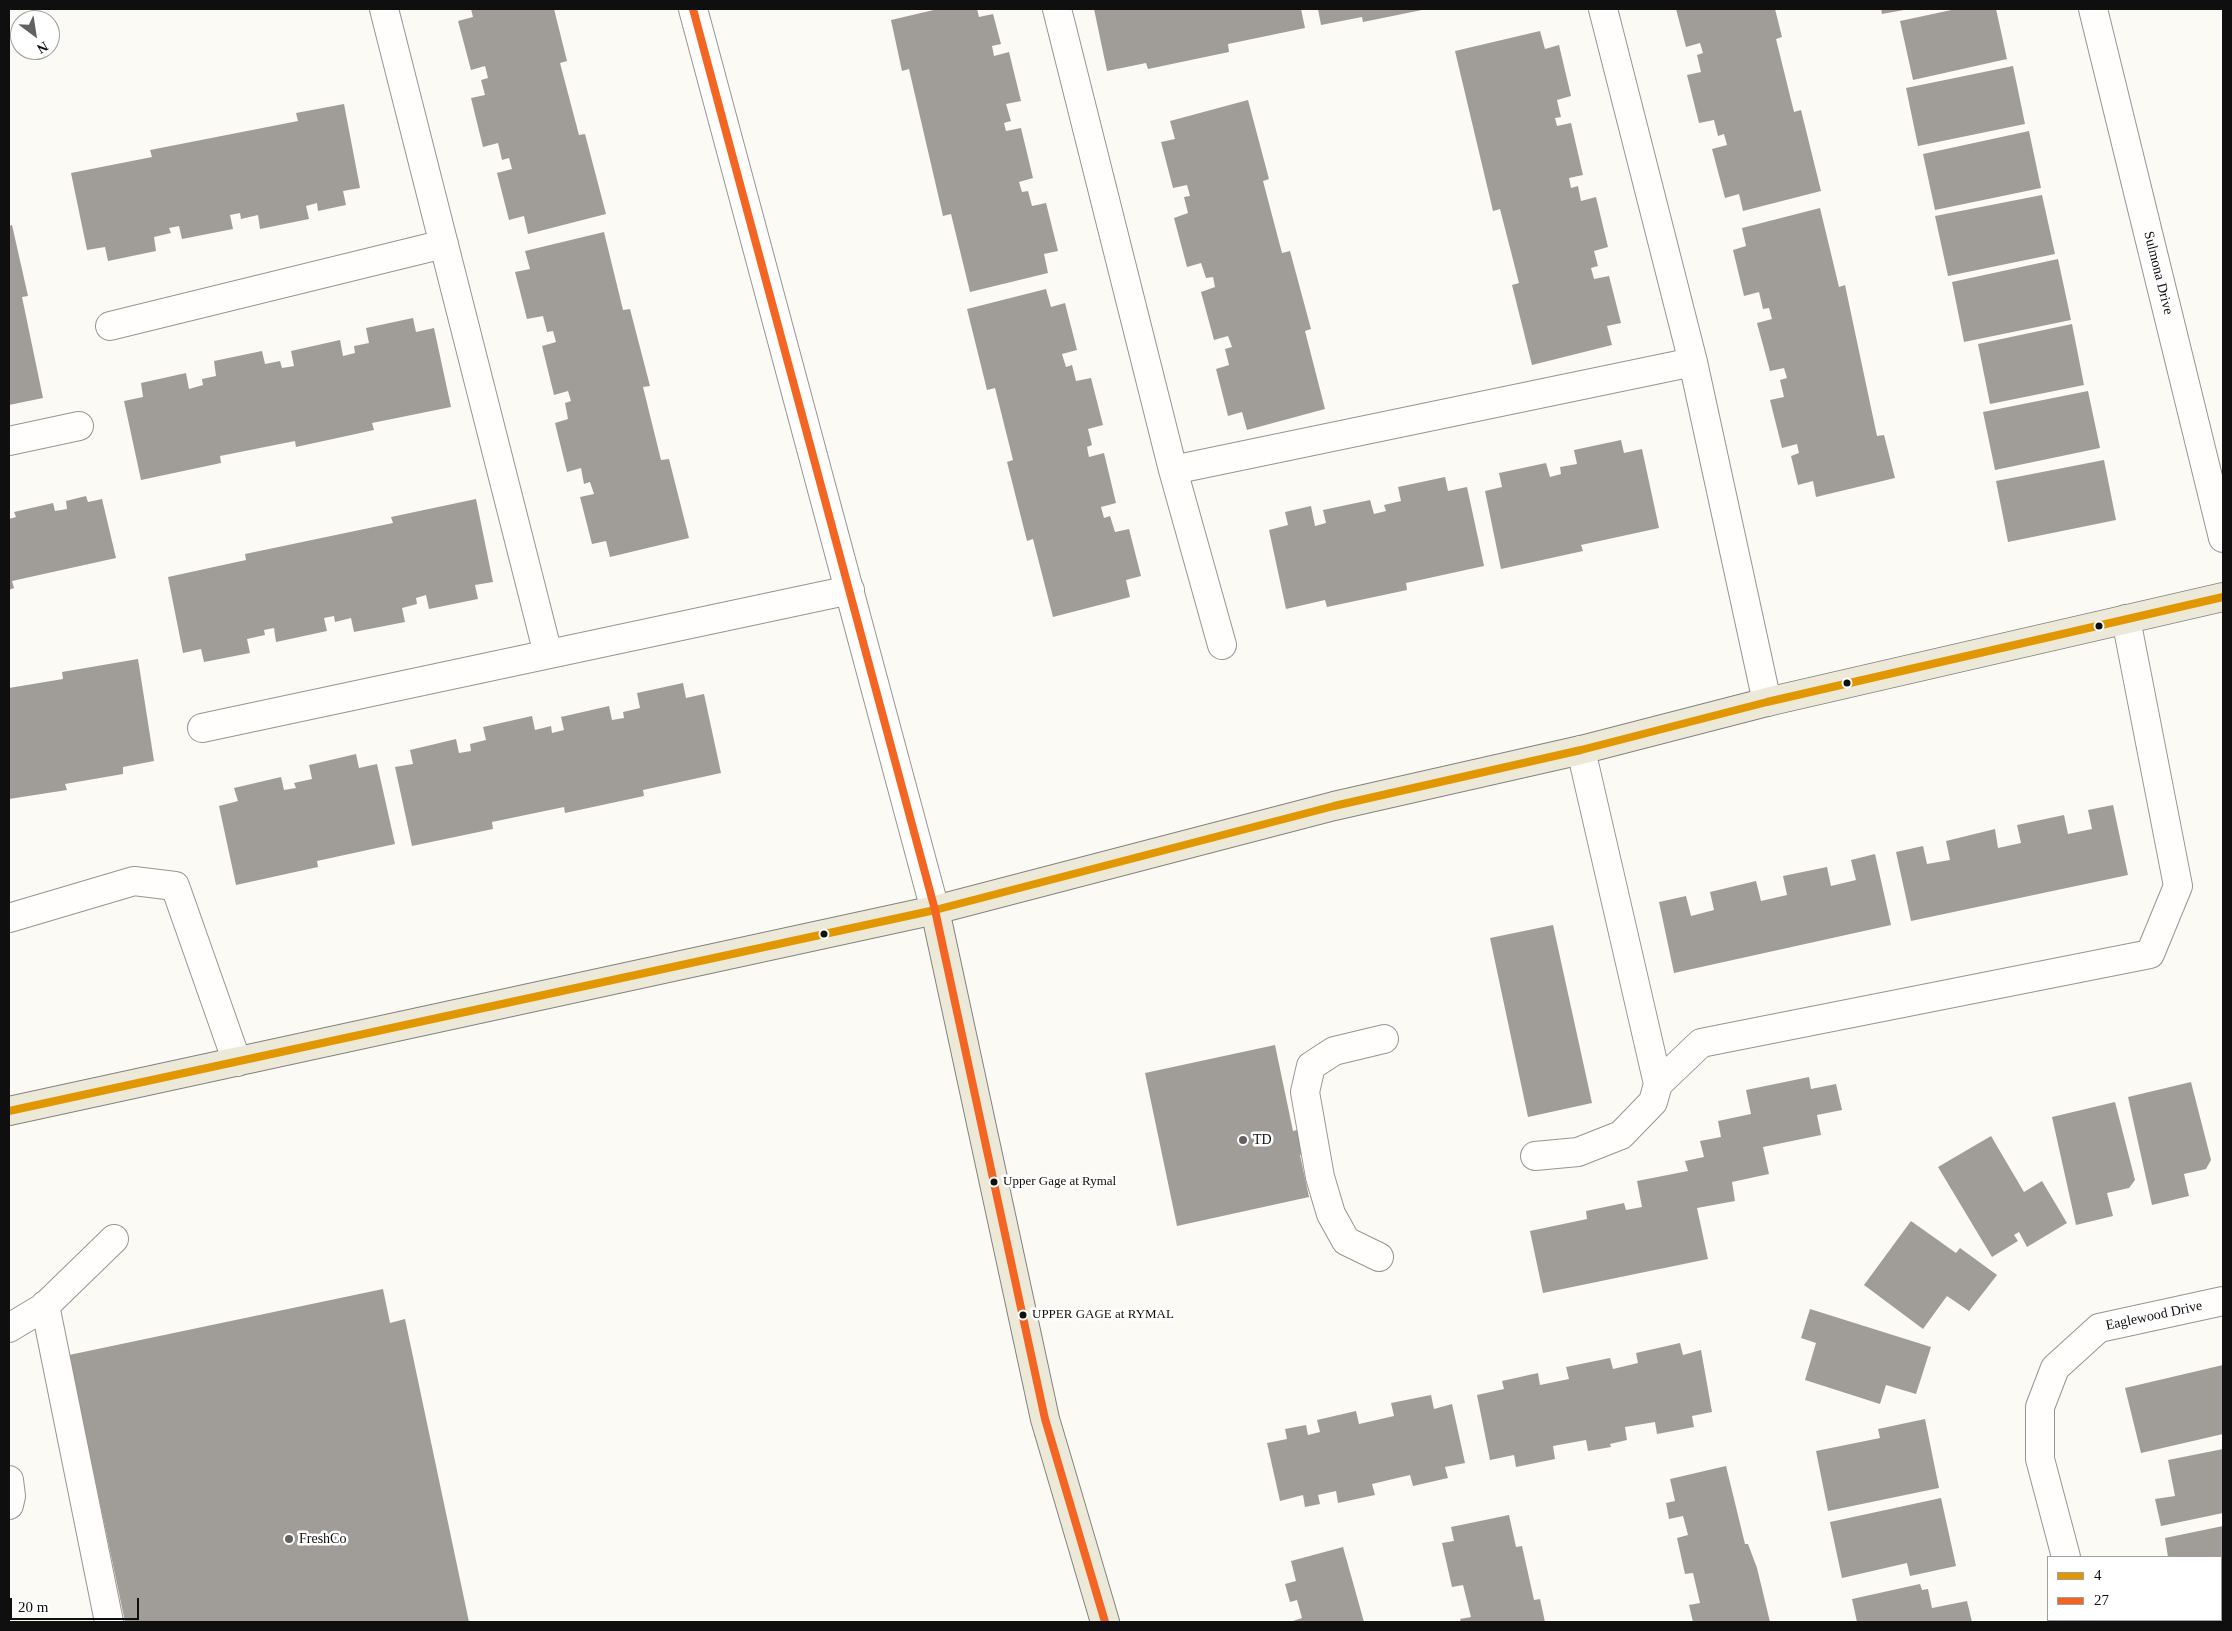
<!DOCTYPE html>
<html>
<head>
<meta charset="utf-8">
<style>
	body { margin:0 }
	#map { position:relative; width:2232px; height:1631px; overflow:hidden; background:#fcfaf4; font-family:Georgia,serif }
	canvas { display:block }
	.frame { position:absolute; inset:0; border:10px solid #0f0f0f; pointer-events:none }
	.legend { position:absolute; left:2047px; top:1556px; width:175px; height:65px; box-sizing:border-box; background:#fff; border:1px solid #9f9f9f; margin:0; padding:6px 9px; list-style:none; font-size:15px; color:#0f0f0f }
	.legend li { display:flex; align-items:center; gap:10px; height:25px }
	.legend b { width:25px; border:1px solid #9f9f9f }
	.north { position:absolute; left:10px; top:10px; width:50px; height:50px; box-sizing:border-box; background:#fff; border:1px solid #9f9f9f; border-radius:50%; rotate:149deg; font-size:14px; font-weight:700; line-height:20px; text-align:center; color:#0f0f0f }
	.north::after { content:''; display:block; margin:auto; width:18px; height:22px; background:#62615f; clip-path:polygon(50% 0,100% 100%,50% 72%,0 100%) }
	.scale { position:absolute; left:10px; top:1598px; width:129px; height:22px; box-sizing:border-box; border:2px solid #0f0f0f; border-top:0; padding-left:6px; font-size:15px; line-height:18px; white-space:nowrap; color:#0f0f0f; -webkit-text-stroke:4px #fff; paint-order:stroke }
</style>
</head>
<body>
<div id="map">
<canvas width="2232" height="1631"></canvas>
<div class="frame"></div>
<ul class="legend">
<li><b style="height:6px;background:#e09702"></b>4</li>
<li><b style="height:6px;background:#f26522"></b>27</li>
</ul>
<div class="north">N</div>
<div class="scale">20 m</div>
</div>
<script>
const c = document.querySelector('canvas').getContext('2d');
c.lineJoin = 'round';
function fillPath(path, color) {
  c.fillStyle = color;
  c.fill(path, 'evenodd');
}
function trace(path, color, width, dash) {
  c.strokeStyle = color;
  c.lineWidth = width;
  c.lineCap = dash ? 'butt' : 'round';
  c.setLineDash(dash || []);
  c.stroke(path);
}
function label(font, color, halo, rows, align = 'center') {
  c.font = font + ' Georgia,serif';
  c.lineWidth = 5;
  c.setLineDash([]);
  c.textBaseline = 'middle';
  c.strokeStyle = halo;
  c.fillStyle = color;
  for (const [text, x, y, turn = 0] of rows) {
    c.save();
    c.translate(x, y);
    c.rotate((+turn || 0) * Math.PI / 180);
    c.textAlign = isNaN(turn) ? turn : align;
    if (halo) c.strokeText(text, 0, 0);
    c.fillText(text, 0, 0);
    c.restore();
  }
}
fillPath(new Path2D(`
	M471,9h83l13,52 -7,2 19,72 6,-1 21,80 -78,20 -4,-18 -15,4 -12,-47 15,-4 -3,-11 -7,2 -4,-17 -15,4 -12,-49 14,-3 -4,-15 7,-2 -3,-12 -14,4 -13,-49 15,-4z
	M938,9h39l2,8 14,-3 8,30 -9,2 2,10 15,-4 12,49 -15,3 5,17 -7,2 2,8 15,-3 12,50 -14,4 3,10 6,-1 4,15 14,-3 12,48 -14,3 4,19 -78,19 -19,-78 -8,2 -34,-147 -7,2 -11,-51z
	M1094,9h207l4,19 -77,16 1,8 -81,17 -2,-6 -39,8z
	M1318,9h104v1l-59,12 -1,-5 -41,8z
	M1676,9h99l7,28 -6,2 18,73 7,-2 20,81 -78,20 -4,-17 -14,4 -13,-49 15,-4 -3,-11 -6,2 -4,-16 -15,3 -12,-48 14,-3 -4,-17 6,-2 -3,-10 -14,4z
	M1881,9h23v1l-22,4z
	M1956,9h40l11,50 -94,21 -13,-59z
	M1540,31l5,18 14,-4 12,51 -14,4 4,17 -6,1 2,8 14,-3 12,52 -14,3 2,10 7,-2 3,15 15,-4 12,50 -14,4 4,15 -7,2 3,11 15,-3 12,47 -14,3 5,19 -80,20 -20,-80 7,-2 -19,-74 -7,2 -38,-160z
	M2013,66l12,58 -107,22 -12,-58z
	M1248,100l21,79 -6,2 19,72 8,-2 21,78 -6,2 20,78 -78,21 -5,-18 -14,4 -12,-47 13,-4 -4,-16 7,-2 -4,-11 -14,4 -13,-48 14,-5 -2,-10 -7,1 -5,-15 -14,4 -13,-49 14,-5 -4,-16 6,-1 -3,-11 -14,3 -12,-46 14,-3 -5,-18z
	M344,104l16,84 -17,3 3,14 -28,6 -1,-8 -11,3 3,13 -49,10 -2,-14 -17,4 -1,-6 -10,2 3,14 -51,10 -3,-13 -10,2 2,5 -17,4 2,14 -48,10 -3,-14 -18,3 -16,-77 81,-16 -2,-7 148,-29 -2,-8z
	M2029,131l12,57 -106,22 -12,-56z
	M2042,195l13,59 -107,22 -13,-60z
	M1820,208l19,79 6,-2 32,151 7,-1 11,43 -79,19 -3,-16 -15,4 -7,-29 8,-3 -2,-9 -15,4 -12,-48 14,-3 -4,-17 7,-2 -3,-10 -14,3 -13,-48 15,-4 -3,-11 -6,1 -4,-17 -15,4 -11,-46 13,-4 -4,-18z
	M12,225l16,71 -6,1 21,101 -34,7v-179z
	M604,232l19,78 7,-1 20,77 -7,1 18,73 8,-1 20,79 -79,19 -4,-16 -14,3 -12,-47 14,-3 -4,-12 -6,2 -3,-16 -14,4 -12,-49 13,-4 -3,-16 6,-2 -3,-10 -14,4 -12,-49 14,-4 -3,-11 -6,1 -4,-16 -16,3 -12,-47 15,-3 -5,-18z
	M2058,259l13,61 -107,22 -12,-60z
	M1046,289l5,18 14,-4 12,47 -15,4 4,13 6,-2 4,16 15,-3 12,47 -15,4 4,16 -5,2 2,10 15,-4 12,50 -15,4 3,11 6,-2 5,16 14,-3 12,47 -15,4 4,17 -77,20 -20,-78 -6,2 -20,-79 6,-2 -18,-72 -8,2 -20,-81z
	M413,318l3,14 18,-4 17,79 -79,16 2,7 -78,17 -1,-6 -75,15 1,7 -80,17 -17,-79 19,-4 -2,-14 45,-10 3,16 14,-4 -1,-6 14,-3 -2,-15 48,-10 3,13 15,-3 2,7 12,-2 -3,-15 49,-11 3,16 12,-3 -1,-7 15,-3 -3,-15z
	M2072,324l12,61 -94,19 -12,-60z
	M2088,391l12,57 -105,22 -12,-58z
	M1621,440l3,13 18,-4 17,79 -78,17 2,6 -82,18 -16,-78 17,-4 -3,-14 47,-10 4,14 11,-3 -1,-7 17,-3 -3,-14z
	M2104,460l12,60 -108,22 -12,-61z
	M1445,477l3,14 19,-4 17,79 -78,17 1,7 -80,17 -2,-7 -39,9 -17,-79 19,-5 -3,-13 26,-6 4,20 11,-3 -3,-13 47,-10 4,14 12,-3 -2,-6 17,-4 -3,-14z
	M86,496l2,6 14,-3 14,59 -104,23 2,7 -5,2v-71l7,-2 -2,-5 39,-9 2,8 12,-2 -1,-8z
	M476,499l17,83 -18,3 3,14 -49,10 -3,-14 -10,3 1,6 -15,4 3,14 -51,10 -3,-14 -16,4 -1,-6 -10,2 3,13 -51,11 -2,-14 -10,2 1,5 -18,4 3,14 -46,9 -3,-13 -18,4 -15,-76 78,-17 -1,-6 148,-31 -2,-6z
	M138,659l16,102 -31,6v7l-58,10 2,6 -58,9v-111l54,-9 -1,-7z
	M683,683l3,15 18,-4 17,79 -78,17 1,6 -79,17 -1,-6 -72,15 1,7 -81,17 -17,-79 18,-3 -3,-14 46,-11 3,14 12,-2 -1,-7 16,-4 -3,-13 49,-11 3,14 16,-4 1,7 12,-3 -3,-13 48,-11 3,14 12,-2 -1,-6 17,-4 -3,-15z
	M356,754l3,14 18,-4 18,80 -78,17 1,6 -82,18 -17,-79 19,-5 -4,-13 47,-11 3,13 12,-2 -2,-5 18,-4 -3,-14z
	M2113,805l15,70 -217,46 -15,-69 27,-6 4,18 23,-4 -4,-19 49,-12 3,19 23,-5 -4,-18 47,-10 4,19 24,-5 -4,-19z
	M1875,854l16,71 -217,48 -15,-71 27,-6 5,20 23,-6 -4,-18 46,-11 5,20 26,-6 -4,-19 44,-9 4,19 25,-6 -5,-20z
	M1553,925l39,178 -64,14 -38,-179z
	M1275,1045l18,86 18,-5 5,25 -16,4 9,42 -132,29 -32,-153z
	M1809,1077l2,12 25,-5 6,26 -25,5 4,20 -58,12 6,27 -37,8 3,19 -38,7 11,51 -165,34 -13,-62 57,-12 -1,-8 38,-8 2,7 16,-3 -5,-26 51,-10 -3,-10 19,-4 -4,-16 21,-4 -3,-16 33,-7 -5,-24z
	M2191,1082l20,78 -5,9 -22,5 5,22 -37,9 -24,-108z
	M2115,1102l20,78 -6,8 -22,5 6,23 -37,9 -24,-108z
	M1991,1136l33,56 18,-11 25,42 -40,24 -8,-15 -5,3 4,6 -26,16 -54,-90z
	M1911,1221l45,32 4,-5 37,27 -28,36 -22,-15 -24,33 -59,-44z
	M383,1289l7,34 15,-4 64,303h-344l-56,-267z
	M1810,1309l121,38 -15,47 -30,-9 -6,19 -75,-24 11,-37 -15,-5z
	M1680,1343l3,12 18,-5 11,62 -20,4 2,11 -37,7 -2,-12 -30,5 2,13 -17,4 1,3 -23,4 -2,-11 -33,6 2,13 -39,8 -2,-12 -24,5 -13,-65 27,-6 -2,-8 36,-8 2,12 29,-6 -3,-12 44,-9 3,11 25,-6 -2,-10z
	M2223,1365v69l-82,19 -16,-65z
	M1431,1395l3,14 18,-5 13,59 -20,4 3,11 -35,8 -3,-11 -38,9 3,11 -37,8 -2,-12 -18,4 2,9 -15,3 -2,-12 -23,6 -13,-58 20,-4 -2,-10 21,-4 2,10 12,-3 -3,-12 39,-9 3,13 35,-8 -3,-13z
	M1925,1419l14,69 -111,23 -12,-60 64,-13 -2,-9z
	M2223,1449v64l-62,13 -6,-27 20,-3 -7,-36z
	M1726,1466l19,78h3l9,24 13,54h-77l-4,-17 11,-2 -7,-30 -8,1 -8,-36 11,-3 -5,-19 -14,3 -3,-16 9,-2 -5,-22z
	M1941,1498l15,68 -46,10 -3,-13 -65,15 -12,-56z
	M1509,1515l7,32 6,-1 12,54 6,-1 5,23h-84l-1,-3 11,-2 -8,-32 -11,2 -10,-44 12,-2 -3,-14z
	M2223,1526v69l-2,1v-39h-53l-3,-19z
	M1343,1547l21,75h-74l12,-4 -5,-18 -7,2 -5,-18 11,-3 -5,-20z
	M1920,1584l2,6 6,-1 4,19 35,-7 5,21h-115l-5,-23z
	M2221,1610h2v12h-34l-1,-2h33z`), '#a09d99');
const minor = new Path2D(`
	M384,9l164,645
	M693,9l242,901
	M1057,9l116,461 49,175
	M1603,9l90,353 74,340
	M2093,9l130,529
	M110,326l334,-82
	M9,441l70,-15
	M1173,470l520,-108
	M202,728l648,-138
	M9,918l125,-37 41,5 62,176
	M1658,1084l43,-41 449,-89 28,-68 -52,-267
	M1535,1156l43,-4 43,-17 32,-33 5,-18 -77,-334
	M1379,1257l-33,-16 -15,-27 -11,-37 -15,-85 6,-26 23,-15 50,-12
	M45,1305l64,317
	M9,1328l35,-21 70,-68
	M9,1480l2,16 -2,9
	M2066,1557l-26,-98v-52l15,-39 44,-40 124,-27
	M2082,1620v2`);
const major = new Path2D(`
	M935,910l110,509 60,203
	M9,1111l926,-201 399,-104 247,-56 186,-48 456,-105`);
trace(minor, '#969592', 30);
trace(major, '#83827f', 30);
trace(minor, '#fffefd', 28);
trace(major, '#ede9d9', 28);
trace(new Path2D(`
	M9,1111l926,-201 399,-104 247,-56 186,-48 456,-105`), '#e09702', 8);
trace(new Path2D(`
	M693,9l242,901 110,509 60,203`), '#f26522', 8);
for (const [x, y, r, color] of [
	[2099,626,4.5,"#0f0f0f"],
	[1847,683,4.5,"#0f0f0f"],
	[824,934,4.5,"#0f0f0f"],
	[1243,1140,5,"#62615f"],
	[994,1182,4.5,"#0f0f0f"],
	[1023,1315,4.5,"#0f0f0f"],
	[289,1539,5,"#62615f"]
]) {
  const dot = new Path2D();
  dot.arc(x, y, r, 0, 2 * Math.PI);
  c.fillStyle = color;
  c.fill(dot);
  trace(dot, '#fff', 2);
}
label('13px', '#0f0f0f', '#fff', [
	["Upper Gage at Rymal",1003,1182],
	["UPPER GAGE at RYMAL",1032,1315]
], 'left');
label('14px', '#0f0f0f', '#fff', [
	["Sulmona Drive",2158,273,76],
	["Eaglewood Drive",2154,1316,-12]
]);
label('14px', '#0f0f0f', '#fff', [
	["TD",1253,1140],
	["FreshCo",299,1539]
], 'left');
</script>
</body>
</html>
